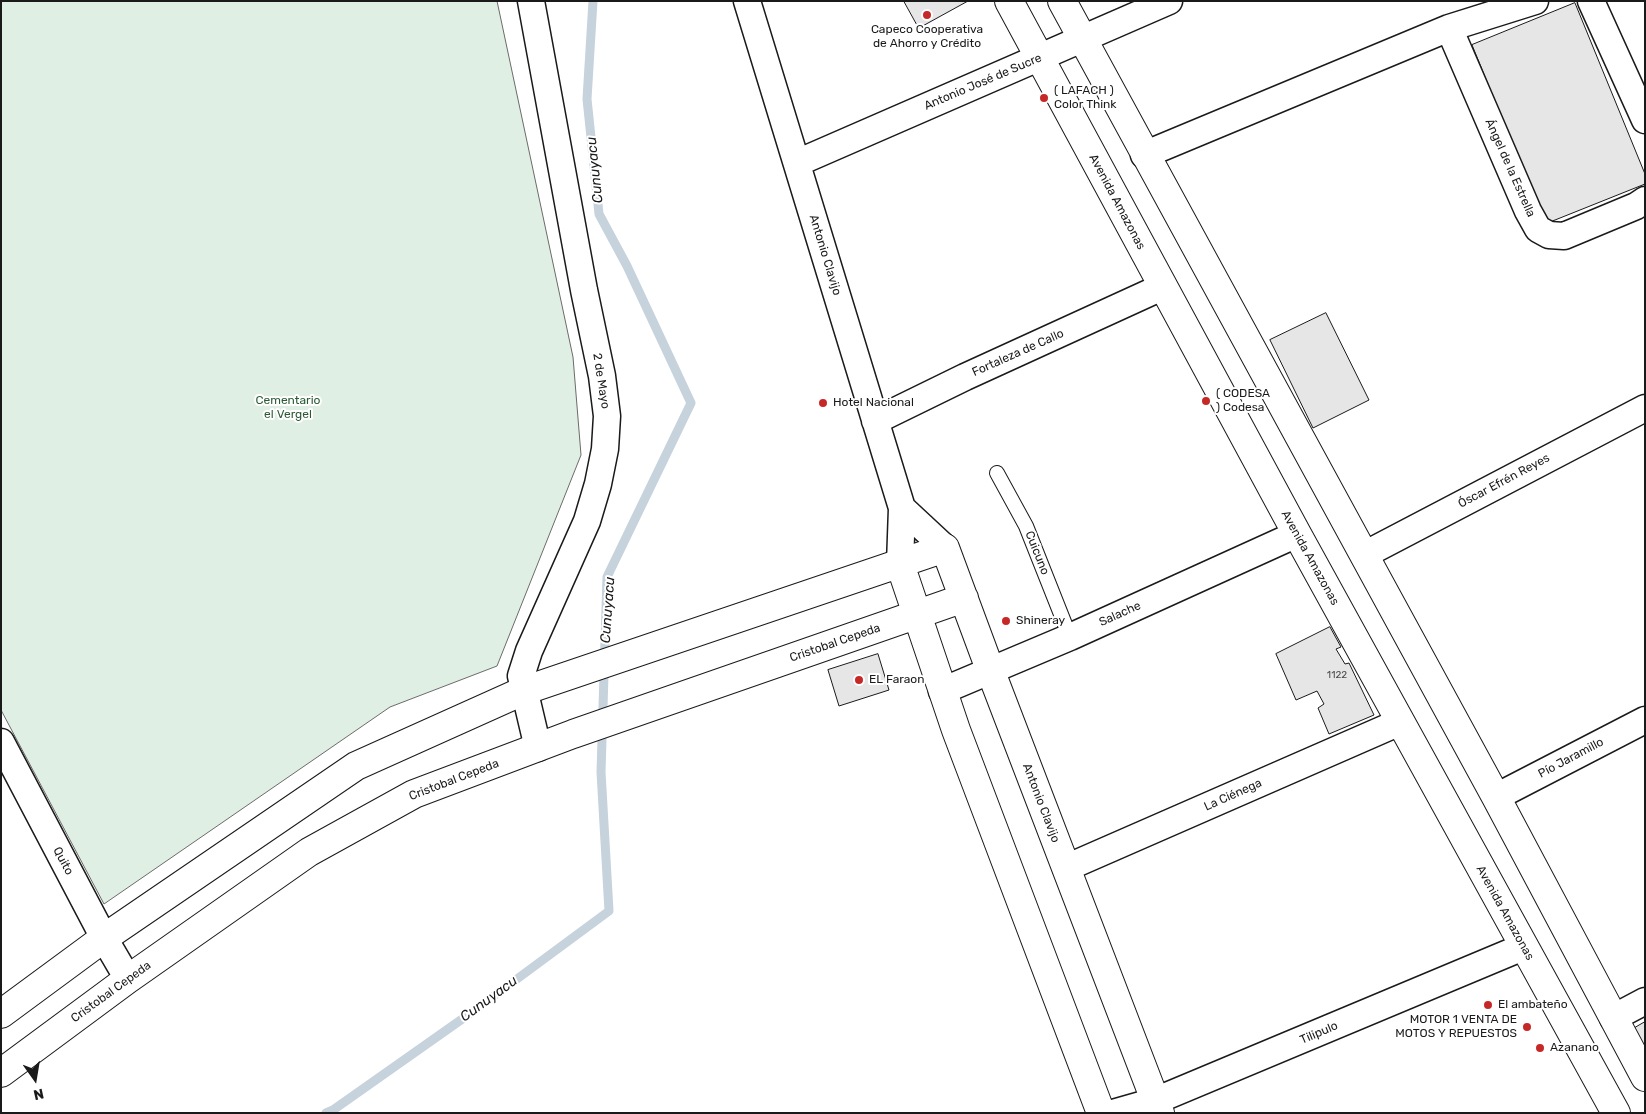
<!DOCTYPE html>
<html>
<head>
<meta charset="utf-8">
<style>
	body { margin:0 }
	#map { position:relative; width:1646px; height:1114px; overflow:hidden; background:#fff; font-family:Rubik,sans-serif }
	canvas { display:block }
	.frame { position:absolute; inset:0; border:2px solid #1a1a1a; pointer-events:none }
	.north { position:absolute; left:10px; top:1054px; width:50px; height:50px; -webkit-text-stroke:4px #fff; paint-order:stroke; rotate:167deg; font-size:14px; font-weight:700; line-height:20px; text-align:center; color:#1a1a1a }
	.north::after { content:''; display:block; margin:auto; width:18px; height:22px; background:#1a1a1a; clip-path:polygon(50% 0,100% 100%,50% 72%,0 100%) }
</style>
</head>
<body>
<div id="map">
<canvas width="1646" height="1114"></canvas>
<div class="frame"></div>
<div class="north">N</div>
</div>
<script>
const c = document.querySelector('canvas').getContext('2d');
c.lineJoin = 'round';
function fillPath(path, color) {
  c.fillStyle = color;
  c.fill(path, 'evenodd');
}
function trace(path, color, width, dash) {
  c.strokeStyle = color;
  c.lineWidth = width;
  c.lineCap = dash ? 'butt' : 'round';
  c.setLineDash(dash || []);
  c.stroke(path);
}
function label(font, color, halo, rows, align = 'center') {
  c.font = font + ' Rubik,sans-serif';
  c.lineWidth = 4;
  c.setLineDash([]);
  c.textBaseline = 'middle';
  c.strokeStyle = halo;
  c.fillStyle = color;
  for (const [text, x, y, turn = 0] of rows) {
    c.save();
    c.translate(x, y);
    c.rotate((+turn || 0) * Math.PI / 180);
    c.textAlign = isNaN(turn) ? turn : align;
    if (halo) c.strokeText(text, 0, 0);
    c.fillText(text, 0, 0);
    c.restore();
  }
}
const green = new Path2D(`
	M1,1h496l76,356 8,98 -84,211 -107,41 -286,197 -103,-194z`);
fillPath(green, '#e0efe3');
trace(green, '#6a6a6a', 1);
trace(new Path2D(`
	M326,1113l7,-3 142,-100 134,-99 -8,-139 6,-195 84,-174 -64,-137 -28,-52 -12,-115 6,-98`), '#c6d2dc', 9);
const building = new Path2D(`
	M904,1h64l-49,27z
	M1575,3l70,171v10l-100,40 -73,-179z
	M1326,313l43,87 -56,28 -43,-88z
	M1330,627l11,20 -5,2 9,15 4,-1 25,52 -45,19 -11,-26 6,-4 -7,-13 -21,9 -20,-46z
	M878,654l11,36 -50,16 -11,-36z
	M1645,1022v25l-12,-18z`);
fillPath(building, '#e6e6e6');
trace(building, '#1a1a1a', 1);
const lane = new Path2D(`
	M997,473l29,53 44,111`);
const street = new Path2D(`
	M531,1l53,289 18,86 5,40 -2,33 -7,35 -11,37 -58,130 -8,25 17,72
	M747,1l155,507 -2,56
	M1591,1l54,119
	M1449,28l79,183 10,18 11,6 15,1 72,-30 9,-6
	M1144,155l305,-127 86,-27
	M797,163l372,-162
	M875,421l90,-44 197,-90
	M902,508l43,40
	M1364,555l281,-147
	M942,691l128,-54 227,-103
	M1,742l103,196 24,41
	M1496,797l149,-77
	M1066,868l334,-146
	M1613,1018l32,-17
	M1113,1113l42,-12 368,-154`);
const secondary = new Path2D(`
	M1009,1l288,533 319,579
	M1062,1l434,796 149,280
	M900,564l56,166 145,383
	M1,1014l103,-76 252,-172 167,-75 422,-143 46,124 169,441
	M1,1073l127,-94 181,-127 105,-58 159,-60 391,-136`);
trace(lane, '#1a1a1a', 16);
trace(street, '#1a1a1a', 29);
trace(secondary, '#1a1a1a', 30);
trace(lane, '#fff', 14);
trace(street, '#fff', 26);
trace(secondary, '#fff', 28);
for (const [x, y, r, color] of [
	[927,15,5,"#c62828"],
	[1044,98,5,"#c62828"],
	[1206,401,5,"#c62828"],
	[823,403,5,"#c62828"],
	[1006,621,5,"#c62828"],
	[859,680,5,"#c62828"],
	[1488,1005,5,"#c62828"],
	[1527,1027,5,"#c62828"],
	[1540,1048,5,"#c62828"]
]) {
  const dot = new Path2D();
  dot.arc(x, y, r, 0, 2 * Math.PI);
  c.fillStyle = color;
  c.fill(dot);
  trace(dot, '#fff', 2);
}
label('10px', '#4d4d4d', null, [
	["1122",1337,675]
]);
label('12px', '#1a1a1a', '#fff', [
	["Capeco Cooperativa",927,30,"center"],
	["de Ahorro y Crédito",927,44,"center"],
	["( LAFACH )",1054,91],
	["Color Think",1054,105],
	["( CODESA",1216,394],
	[") Codesa",1216,408],
	["Hotel Nacional",833,403],
	["Shineray",1016,621],
	["EL Faraon",869,680],
	["El ambateño",1498,1005],
	["MOTOR 1 VENTA DE",1517,1020,"right"],
	["MOTOS Y REPUESTOS",1517,1034,"right"],
	["Azanano",1550,1048]
], 'left');
label('12px', '#1a1a1a', '#fff', [
	["Antonio José de Sucre",983,82,-23],
	["Ángel de la Estrella",1510,168,66],
	["Avenida Amazonas",1117,202,62],
	["Antonio Clavijo",825,255,73],
	["Fortaleza de Callo",1018,353,-24],
	["2 de Mayo",601,381,81],
	["Óscar Efrén Reyes",1504,481,-28],
	["Cuicuno",1037,553,68],
	["Avenida Amazonas",1310,558,61],
	["Salache",1120,614,-24],
	["Cristobal Cepeda",835,643,-19],
	["Pío Jaramillo",1571,758,-28],
	["Cristobal Cepeda",454,780,-21],
	["La Ciénega",1233,795,-24],
	["Antonio Clavijo",1041,803,69],
	["Quito",63,861,62],
	["Avenida Amazonas",1505,913,61],
	["Cristobal Cepeda",111,992,-36],
	["Tilipulo",1319,1033,-23]
]);
label('12px', '#2b5a34', '#fff', [
	["Cementario",288,401],
	["el Vergel",288,415]
]);
label('italic 14px', '#1a1a1a', '#fff', [
	["Cunuyacu",595,170,-96],
	["Cunuyacu",608,610,-86],
	["Cunuyacu",489,999,-36]
]);
</script>
</body>
</html>
